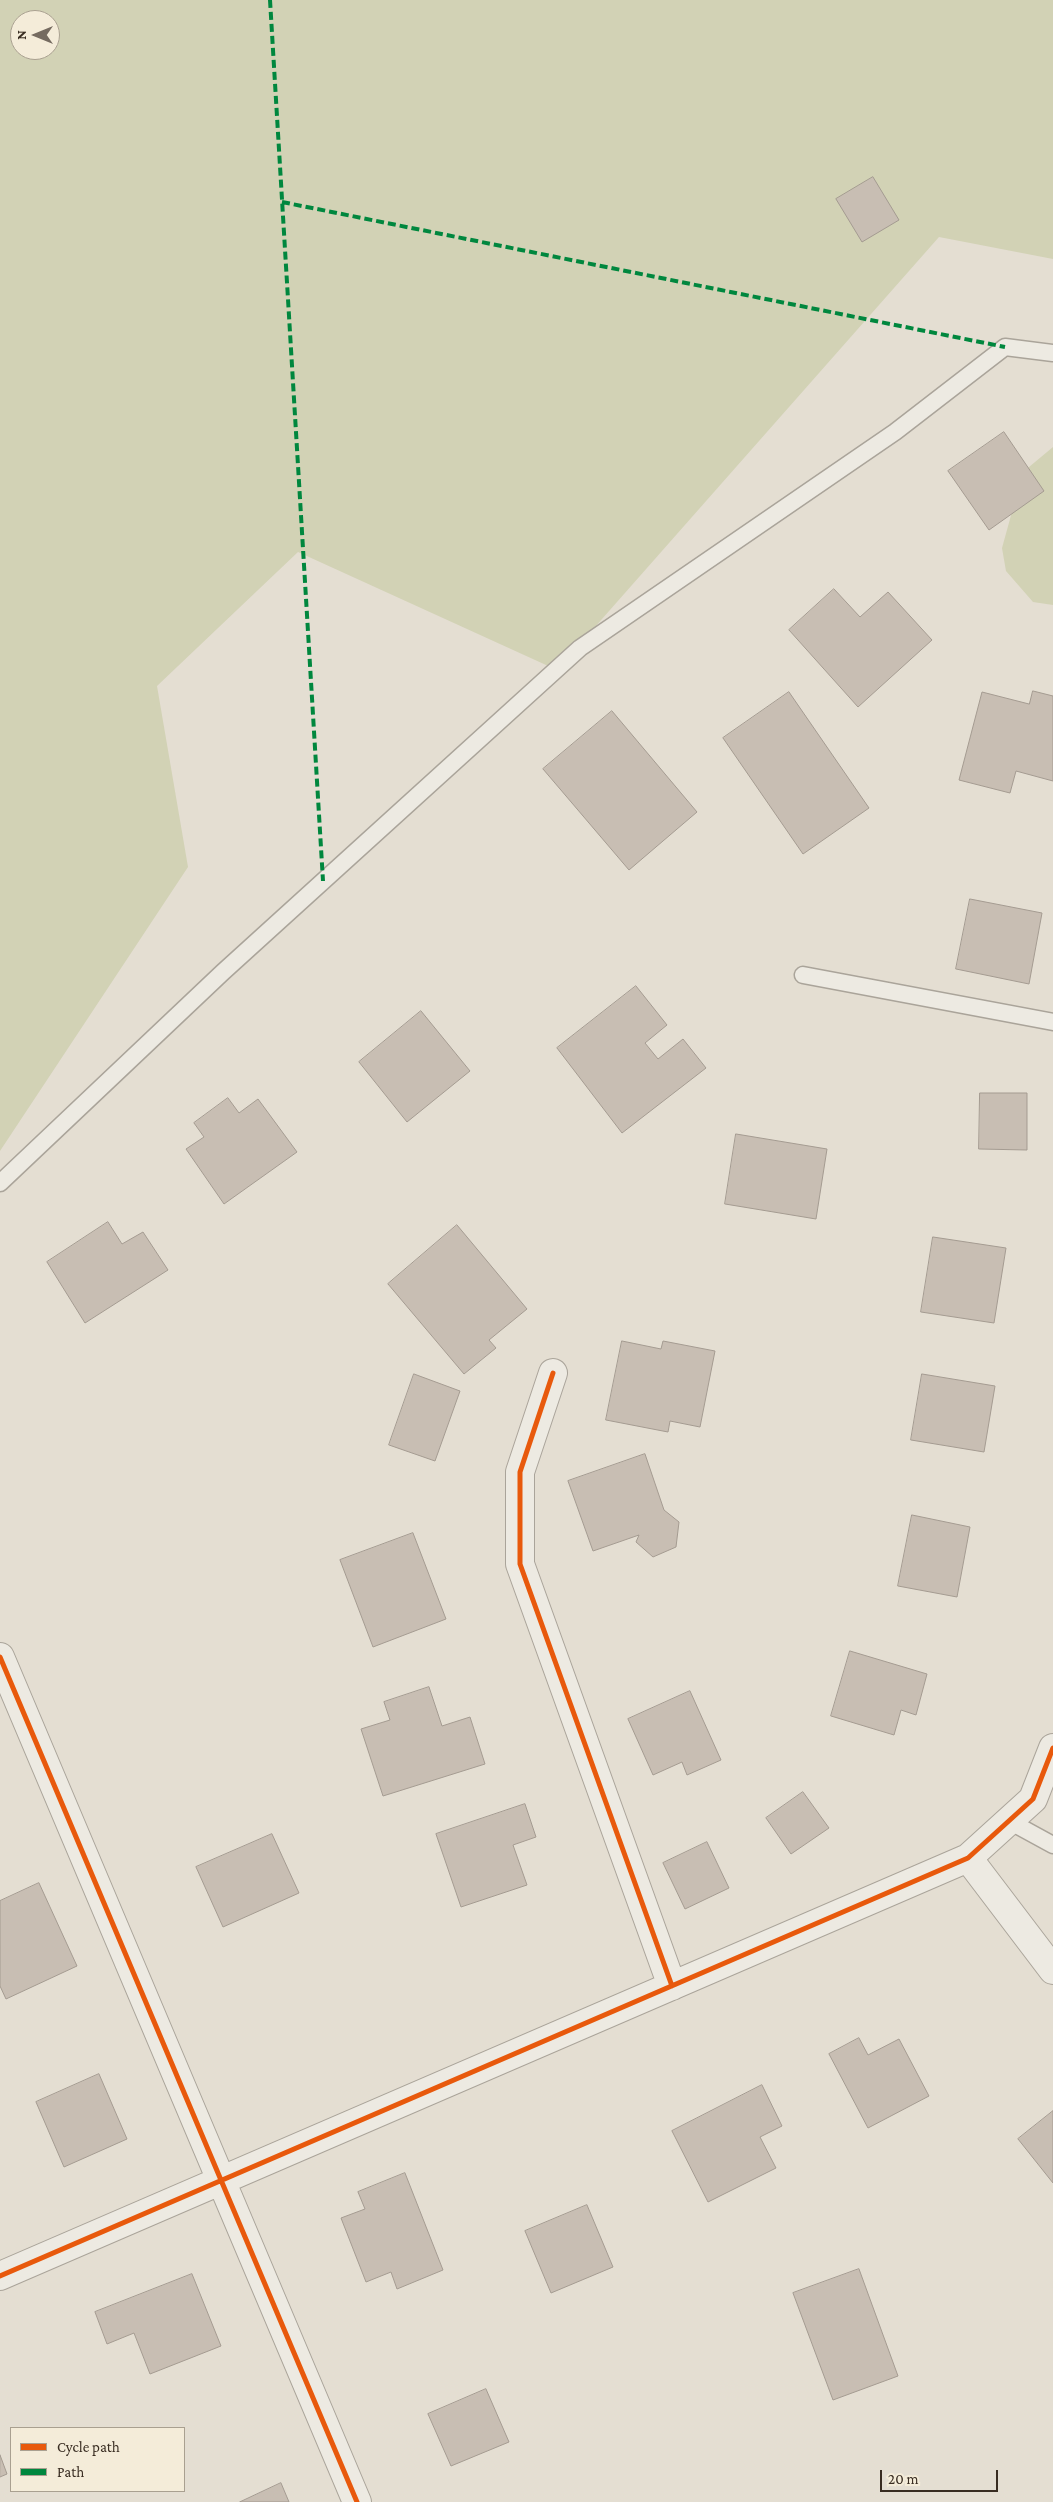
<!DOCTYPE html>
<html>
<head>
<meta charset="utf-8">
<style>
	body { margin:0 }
	#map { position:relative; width:1053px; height:2502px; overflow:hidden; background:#e4ded2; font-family:"Crimson Pro",serif }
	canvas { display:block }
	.legend { position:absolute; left:10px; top:2427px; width:175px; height:65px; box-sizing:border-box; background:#f4ecd9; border:1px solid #a9a090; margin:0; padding:6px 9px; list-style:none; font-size:15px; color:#392d22 }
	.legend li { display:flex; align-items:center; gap:10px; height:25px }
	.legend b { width:25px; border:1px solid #a9a090 }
	.north { position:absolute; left:10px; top:10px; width:50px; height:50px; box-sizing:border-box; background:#f4ecd9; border:1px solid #a9a090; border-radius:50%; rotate:270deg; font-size:14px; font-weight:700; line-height:20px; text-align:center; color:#392d22 }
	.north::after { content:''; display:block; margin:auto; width:18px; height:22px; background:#756b60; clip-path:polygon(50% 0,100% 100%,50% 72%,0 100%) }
	.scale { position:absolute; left:880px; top:2470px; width:118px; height:22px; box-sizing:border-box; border:2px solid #392d22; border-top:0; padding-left:6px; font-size:15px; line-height:18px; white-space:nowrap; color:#392d22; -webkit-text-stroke:4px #f4ecd9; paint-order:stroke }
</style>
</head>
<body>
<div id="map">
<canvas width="1053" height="2502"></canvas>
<ul class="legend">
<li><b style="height:6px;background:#e8590c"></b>Cycle path</li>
<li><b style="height:6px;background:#00873e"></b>Path</li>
</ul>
<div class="north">N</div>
<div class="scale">20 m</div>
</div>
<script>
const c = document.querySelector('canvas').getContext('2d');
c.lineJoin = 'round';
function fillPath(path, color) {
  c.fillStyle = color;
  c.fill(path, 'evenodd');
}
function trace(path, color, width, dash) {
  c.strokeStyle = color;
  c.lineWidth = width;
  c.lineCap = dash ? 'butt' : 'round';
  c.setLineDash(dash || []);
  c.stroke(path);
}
fillPath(new Path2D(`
	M0,0h1053v259l-114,-22 -382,433 -259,-118 -141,134 31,181 -188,284zM20,20h30v30h-30z
	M1053,447v158l-20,-3 -27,-31 -4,-23 21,-76z`), '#d2d2b5');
const building = new Path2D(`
	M873,177l26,43 -37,22 -26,-43z
	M1004,432l40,59 -55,39 -41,-59z
	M834,589l26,28 28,-25 44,48 -74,67 -69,-77z
	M1033,691l20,5v85l-37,-10 -6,22 -51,-13 23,-88 47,12z
	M789,692l80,116 -66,46 -80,-116z
	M612,711l85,101 -68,58 -86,-101z
	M970,899l72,14 -13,71 -73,-15z
	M636,986l31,39 -22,18 13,16 25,-20 23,29 -84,65 -65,-85z
	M421,1011l49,60 -63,51 -48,-60z
	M980,1093h47v57l-48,-1z
	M228,1098l11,15 19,-14 39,53 -73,52 -38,-55 18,-12 -10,-14z
	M736,1134l91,15 -11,70 -91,-15z
	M108,1222l14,22 21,-12 25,38 -83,53 -38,-61z
	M457,1225l70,84 -38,31 7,8 -32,26 -76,-90z
	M933,1237l73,11 -12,75 -73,-11z
	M622,1341l39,8 2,-8 52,10 -15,76 -30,-6 -2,11 -62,-12z
	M414,1374l46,17 -25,70 -46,-16z
	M922,1374l73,12 -11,66 -73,-12z
	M645,1454l19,56 15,12 -3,25 -23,10 -17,-15 3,-7 -46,16 -25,-70z
	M912,1515l58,12 -13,70 -59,-11z
	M413,1533l33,86 -73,28 -33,-87z
	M850,1651l77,23 -11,41 -15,-5 -7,25 -63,-19z
	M429,1687l13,39 28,-9 15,47 -102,32 -22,-67 29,-9 -6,-18z
	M690,1691l31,69 -34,15 -5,-13 -29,13 -25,-56z
	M803,1792l26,36 -38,26 -25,-36z
	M525,1804l11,33 -23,8 14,40 -66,22 -25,-73z
	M272,1834l27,59 -76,34 -27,-60z
	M707,1842l22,46 -44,21 -22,-46z
	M39,1883l38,83 -71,33 -6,-13v-85z
	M859,2038l9,17 31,-16 30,57 -61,32 -39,-74z
	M99,2074l28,65 -63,28 -28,-65z
	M762,2085l20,41 -22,11 16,31 -68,34 -36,-71z
	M1053,2111v72l-35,-44z
	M405,2173l38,97 -46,19 -6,-17 -25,10 -25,-64 24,-9 -7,-17z
	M587,2205l26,62 -62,26 -26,-62z
	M859,2269l39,107 -65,24 -40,-107z
	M192,2274l29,72 -71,28 -16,-41 -27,11 -12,-32z
	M486,2389l23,53 -58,24 -23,-52z
	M0,2455l7,19 -7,3z
	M281,2483l8,19h-49z`);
fillPath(building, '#c8beb3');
trace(building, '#a49b91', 1);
const lane = new Path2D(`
	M803,975l250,47
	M0,1183l223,-211 357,-324 315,-216 110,-85 48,6
	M1009,1821l44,24`);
const street = new Path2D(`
	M553,1373l-33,99v92l152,422
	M0,1657l357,845
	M968,1858l85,112
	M0,2276l968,-418 65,-59 20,-51`);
trace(lane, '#aaa49a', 19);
trace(street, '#aaa49a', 30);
trace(lane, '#edeae2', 16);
trace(street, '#edeae2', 28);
trace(new Path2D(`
	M270,0l53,881
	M282,202l723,145`), '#00873e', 4, [8, 4]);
trace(new Path2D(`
	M553,1373l-33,99v92l152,422
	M0,1657l357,845
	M0,2276l968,-418 65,-59 20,-51`), '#e8590c', 5);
</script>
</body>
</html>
